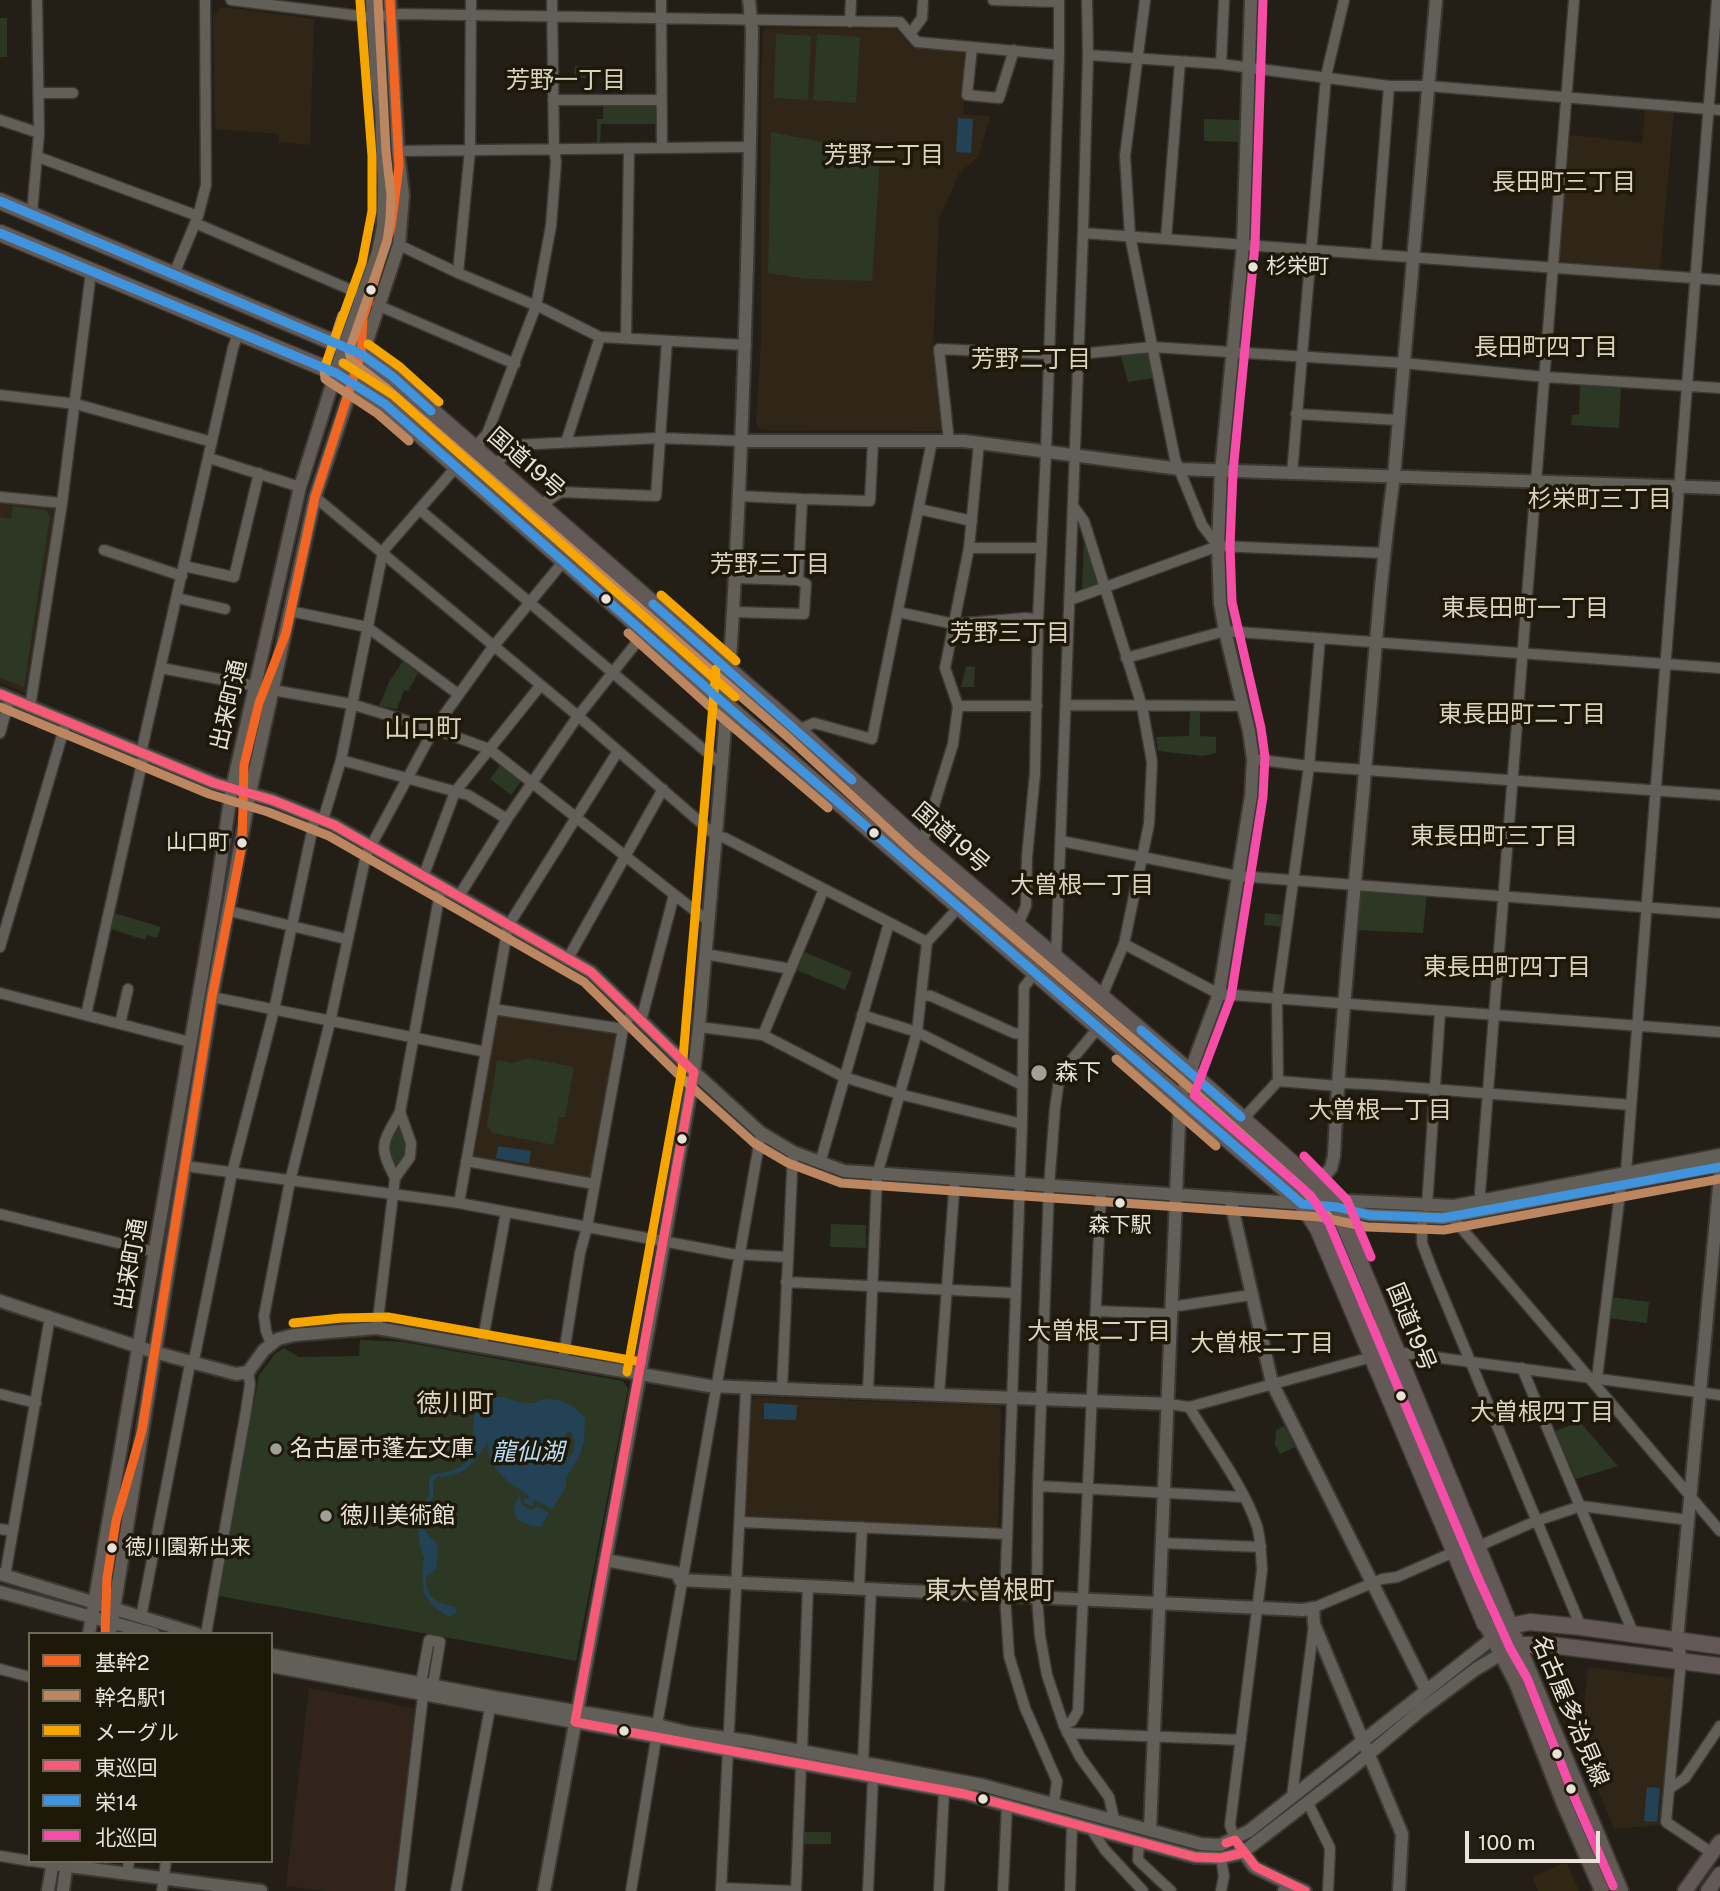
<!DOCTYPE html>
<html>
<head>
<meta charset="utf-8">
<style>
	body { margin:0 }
	#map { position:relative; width:1720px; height:1891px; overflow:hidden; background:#231f17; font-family:"Public Sans","Noto Sans JP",sans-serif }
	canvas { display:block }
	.legend { position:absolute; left:28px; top:1632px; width:245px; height:231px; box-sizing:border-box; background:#1e1809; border:2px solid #6f695d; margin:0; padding:9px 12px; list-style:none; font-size:21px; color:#e8e3da }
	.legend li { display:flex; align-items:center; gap:14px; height:35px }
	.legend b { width:35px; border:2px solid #6f695d }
	.scale { position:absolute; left:1465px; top:1831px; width:135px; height:32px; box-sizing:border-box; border:4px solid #e8e3da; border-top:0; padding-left:9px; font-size:21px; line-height:24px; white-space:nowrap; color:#e8e3da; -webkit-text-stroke:5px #1e1809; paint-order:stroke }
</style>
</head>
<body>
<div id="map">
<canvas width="1720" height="1891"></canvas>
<ul class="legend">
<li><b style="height:9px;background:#f26522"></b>基幹2</li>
<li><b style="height:9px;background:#bb8660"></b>幹名駅1</li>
<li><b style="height:9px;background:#f7a600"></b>メーグル</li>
<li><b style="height:9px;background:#f75a77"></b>東巡回</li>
<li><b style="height:9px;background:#4094de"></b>栄14</li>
<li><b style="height:9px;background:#f54da8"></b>北巡回</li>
</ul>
<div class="scale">100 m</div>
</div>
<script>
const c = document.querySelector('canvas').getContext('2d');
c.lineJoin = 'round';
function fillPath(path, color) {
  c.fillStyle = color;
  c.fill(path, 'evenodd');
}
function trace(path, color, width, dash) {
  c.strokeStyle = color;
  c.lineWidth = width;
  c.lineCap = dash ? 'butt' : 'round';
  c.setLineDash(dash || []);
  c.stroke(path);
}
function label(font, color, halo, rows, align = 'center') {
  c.font = font + ' "Public Sans","Noto Sans JP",sans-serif';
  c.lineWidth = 7;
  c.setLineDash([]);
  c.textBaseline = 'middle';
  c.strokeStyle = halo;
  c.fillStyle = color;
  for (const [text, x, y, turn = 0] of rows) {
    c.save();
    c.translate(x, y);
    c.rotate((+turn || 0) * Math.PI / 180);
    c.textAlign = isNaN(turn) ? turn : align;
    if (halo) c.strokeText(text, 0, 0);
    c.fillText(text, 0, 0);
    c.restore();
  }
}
fillPath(new Path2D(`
	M309,1688l110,21 -22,182h-71l-40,-5z`), '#33241b');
fillPath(new Path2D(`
	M1566,1862l13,29h-41l-5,-14z`), '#312814');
fillPath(new Path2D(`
	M222,7l92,12 -4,126 -32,-3 1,-8 -64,-5 -2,-113z
	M765,28l131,1 16,18 53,6 3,4 -5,57 27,2 -11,39 -20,19 -20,45 -6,128 10,82 -3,2 -178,-1 -6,-7 5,-79v-256l2,-57z
	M1645,110l29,1 -14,159 -101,-9 11,-126 72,8z
	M0,502l55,5 2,4 -28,181 -4,1 -25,-11z
	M502,1012l114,19 2,3 -26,143 -5,2 -113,-20 24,-144z
	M754,1397l244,9 3,4 -3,115 -5,4 -247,-11 -2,-3 7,-116z
	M1588,1667l83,11 2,3 -13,144 -46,4 -34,-81z`), '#302618');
fillPath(new Path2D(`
	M0,18h7v39h-7z
	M776,34l35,2 -3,64 -34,-2z
	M817,34l43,3 -4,66 -43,-3z
	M575,66h19v12h-20z
	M603,104l52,1v19h-54l-1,20h-3v-25h6z
	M1204,119l36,1 -1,22 -35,-1z
	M771,132l80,16 29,11 -8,122 -65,-2 -39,-6z
	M1145,350l4,3 5,25 -26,4 -8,-29z
	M1580,383l41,3 -2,42 -48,-3 1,-10 7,-1z
	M13,506l32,4 5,6 -26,171 -24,-9v-161l11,2z
	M1084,538l14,45 -1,4 -13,4 -2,-3z
	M403,661l15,12 -10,18 -4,-1 -7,19 -18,-3 10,-24z
	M966,666l9,1 -1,20h-13z
	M1190,710h10v26l16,1v16l-13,3 -45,-5 -2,-14 33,-1z
	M500,765l21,16 -10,14 -21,-16z
	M1360,889l67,5 -4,39 -66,-3z
	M114,913l47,14 -4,11 -10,-3 -2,5 -34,-11z
	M1265,913l19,2 -1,12 -19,-2z
	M802,951l50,21 -7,18 -51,-21z
	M528,1058l46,9 -9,50h-6l-5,28 -61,-12 -6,-7 10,-66 16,3z
	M398,1129h4c5,14 8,26 -6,36l-4,-2c-6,-12 -5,-26 6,-34z
	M831,1224l35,1v23l-36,-1z
	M1610,1297l39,5 -2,21 -41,-5z
	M360,1340l43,2 220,39 5,8 -52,272 -357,-65 40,-221 16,-21 9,-6 15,9 60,-1z
	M1580,1422l38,44 -42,13 -21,-48z
	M1284,1426l11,21 -15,7 -5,-9 1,-15z
	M804,1832h27v12h-27z`), '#2c3823');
fillPath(new Path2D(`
	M958,118l15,1 -2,34 -15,-1z
	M498,1146l33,5 -2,13 -33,-6z
	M500,1397l25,6h8l10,-4 14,1 14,5 14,13 -1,23 -4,13 -14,24v9l-14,22 -17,-9 -2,3 2,2 -4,1 -6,-3 -1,-5 3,2 2,-4c-14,-9 -31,-20 -38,-36 -3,-5 -2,-12 -3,-17 -19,22 -18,31 -50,34l-5,4v16l-12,26c11,25 22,9 15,46l-10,8c-1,20 11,27 29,30l2,5 -8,5 -17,-12 -8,-12 -2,-19 2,-17 -4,-11 -3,-23 2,-10 10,-18v-16l5,-5c17,-3 33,-4 38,-25l-7,-2 -31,6 -10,-2 -22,9 -3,-4 3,-4 69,-11c7,-20 -6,-45 29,-44zM569,1431c8,6 6,17 3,24l-4,2 -5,-2 2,-20z
	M764,1403l33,2 -1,15 -32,-1z
	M519,1495l3,10 8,5 9,-3 10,6 -8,14c-20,-3 -35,-8 -22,-32z
	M1647,1787l13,1 -3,34 -13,-1z`), '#234256');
const minor = new Path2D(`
	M231,0l137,17 33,-3 499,8 10,12
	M661,0l1,148
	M923,0l-1,18 -12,16 7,8 142,13
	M993,0l66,2
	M1145,0l-20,156 5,80 45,223 27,66 16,21
	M850,22l1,-22
	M972,47l-5,48 32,3 15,-48
	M1088,55l133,9 168,22h39l292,24
	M1221,64l3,-64
	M39,93h34
	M553,100h107
	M0,120l39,13
	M398,151l352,-4
	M38,157l160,59
	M32,213l7,-80 -2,-133
	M195,223l168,72
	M1083,233l637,47
	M1166,239l14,-177
	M399,245l59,28 86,36 56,28 146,8
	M1376,254l13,-168
	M458,273l12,-123 1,-150
	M174,274l24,-58 8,-31 -1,-185
	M377,305l138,59
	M626,338l3,-189
	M1079,354l73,-7 251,16 142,14 175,11
	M0,395l76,9 136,38
	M1296,414l102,6
	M949,441l-10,-92 110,5
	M566,442l34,-105
	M474,448l13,-14 49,-128 15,-80 5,-64 -2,-13 -2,-149
	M209,458l91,29
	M494,466l21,-21 144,-7 83,3
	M1292,473l34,-397 18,-76
	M739,496l63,3 -4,81
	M0,497l62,6
	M315,497l263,219 138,120 9,2 202,104
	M802,499l68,2 3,-60
	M539,506l22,-14 95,4 11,-155
	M1073,506l11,15 58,185 10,56 -3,62 -25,120 -22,52
	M919,509l53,12
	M420,510l302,255
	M969,548h72
	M104,550l78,26
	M184,566l50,11 25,-104
	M177,598l48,11
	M1070,600l148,-54 165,7
	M290,611l77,16 91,67
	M733,612l71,2 2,-30 -8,-4 -64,-2
	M898,612l56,12 71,-6 13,1
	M1126,658l99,-27 495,37
	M161,668l94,18
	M273,690l78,14 83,25 55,20 219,172
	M1066,705l178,1
	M958,706h79
	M30,707l32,-204 29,-231
	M798,730l16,-7 58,16 60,-298
	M0,733l10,-35
	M141,753l92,-405 5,-14
	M1253,759l56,7 411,29
	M341,760l127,35 39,24
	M323,820l18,-60 42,-209 74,-85
	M1061,841l177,35 482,37
	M922,844l31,-100 5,-38 -13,-38 24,-120 10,-105
	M423,877l32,-85 85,-106
	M459,896l48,-77 71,-103 67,-84
	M229,911l117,28
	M1018,924l8,-18 1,-49 8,-84 3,-154 8,-167 13,-397v-55
	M1124,944l95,50 501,38
	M0,947l66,-225
	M705,954l86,15
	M1056,958l27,-725 5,-178 -1,-55
	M567,960l96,-171
	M1035,973l-11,14 -2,137 -17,472 4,60 16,52 32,73 -3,22
	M0,993l190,49
	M921,995l10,1 83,37 8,1
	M212,997l274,55
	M493,1009l130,20
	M86,1015l58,-261
	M862,1015l55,17 105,53
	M641,1021l33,-126
	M120,1024l8,-35
	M699,1027l64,8 81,42 55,17 123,30
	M1098,1028l-38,46 -5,34 -6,79 -11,299 -1,111 3,39 7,39 17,51 16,31 29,40 5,22
	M763,1035l61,-146
	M1278,1081l60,5 7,-3 37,2 249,20
	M1243,1119l35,-38 -1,-82 32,-233 11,-128
	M466,1161l128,23
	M820,1163l69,-240
	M185,1166l274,37 273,51 55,3
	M1626,1172l91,-1172
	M395,1178c-17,-33 -13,-34 5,-66l41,-225
	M1482,1201l-2,-8 94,-1193
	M459,1203l49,-277 110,-175
	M1427,1206l13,-194
	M0,1214l155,38
	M1452,1217l268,314
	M1422,1219v24l11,29 148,355
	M786,1282l229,11
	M1171,1307l80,-12
	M1096,1311l75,3
	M377,1328l18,-150 15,-21 1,-14 -11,-31
	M271,1344l-5,-13 -2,-15 26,-135 40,-159 36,-167 68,-126 59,-82 70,-85
	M482,1345l24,-133
	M1396,1352l324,43
	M563,1359l17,-106 7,-26 36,-198 2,-6 8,-10
	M1522,1368l112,267
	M1597,1378l24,-193
	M782,1389l11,-237
	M868,1392l9,-217 40,-143 10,-90 32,-35
	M0,1394l36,9
	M939,1395l16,-217
	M1169,1404l20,3c22,36 55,80 68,119 4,14 4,29 5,44l-32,255 5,15
	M1189,1407l183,-50
	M1038,1486l205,11
	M740,1522l267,12
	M0,1529l13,2
	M1162,1543l99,4
	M1479,1546l57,-25 45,-15 107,14
	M5,1576l45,-259
	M859,1588l3,-61
	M1313,1608l69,-29 15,-2 57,-25
	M141,1617l48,-248 6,-14 37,-182 42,-163 41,-193
	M206,1634l40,-223 4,-27 -2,-12
	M1681,1660l-15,162 46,31
	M0,1669l30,8
	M421,1683l8,-43 11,2 -7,43
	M657,1725l104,-592
	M1064,1726l8,-5 6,-10 23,-522
	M1067,1733l174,7
	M802,1751l6,-165
	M863,1762l8,-173
	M1669,1789l16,-11 35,-52
	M1292,1796l22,-172
	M1308,1803l22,45 -2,43
	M1091,1829l14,21 38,41
	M1139,1841l-1,19 33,31
	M0,1856l30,5
	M1221,1858l3,18 -3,15
	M32,1861l21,3
	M127,1874l2,-13
	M722,1888l72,3
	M162,1891l4,-30
	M400,1891l23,-196
	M456,1891l34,-183
	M631,1891l25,-152
	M721,1891l25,-504
	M796,1891l5,-126
	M868,1891l5,-113
	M939,1891l5,-100
	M1003,1891l4,-86
	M1070,1891l2,-68`);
const tertiary = new Path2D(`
	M742,441h222l216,28 540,19
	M0,694l214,89 58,17 62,25 257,147 103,100 67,61 32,19 51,19 478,34 47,10 74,3 265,-50 12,-1
	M1316,1185l15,-17 3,-12c6,-128 20,-256 31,-385 9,-99 15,-196 29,-295l42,-476
	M1230,1198l42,185 154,307
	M1337,1207l13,-6 104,5 266,-51
	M0,1301l154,51 82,22 12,-2 16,-22 14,-11 16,-4 83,-7 332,58 460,18
	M605,1560l72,13 3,7 623,30 10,-2 1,16 88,210 -3,57
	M0,1574l197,60
	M0,1592l154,42
	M271,1655l222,42 164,28 33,8 58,8 234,44 219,59 19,1 29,-14 249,-197
	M1681,1660l-4,-20 43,-464
	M271,1666l694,128 230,63 26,1 21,-5 109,-84 69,-58 56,-42 32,-19
	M1150,1830l30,-731 39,-105 32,-198 2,-37 -4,-28 -24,-100 -5,-28 -2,-57 3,-75 22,-226 8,-245
	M1240,1848l14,19 35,17
	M53,1864l208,27
	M544,1891l111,-598 39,-221 5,-45c12,-139 26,-277 34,-416 11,-194 16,-387 19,-581l-3,-30`);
const secondary = new Path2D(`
	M89,1634l126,-734 17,-112 68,-301 44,-141 34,-94 5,-25 1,-39 -3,-81 -4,-25 -5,-82
	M110,1634l102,-637 38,-204 65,-296 84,-252 4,-50 -5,-44 -8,-151
	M48,1891l5,-30
	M63,1891l4,-30
	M1284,1891l5,-7 16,7`);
const primary = new Path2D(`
	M1487,1627l29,55 48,122 38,87
	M1515,1637l106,254
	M1685,1891l35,-49
	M1708,1891l12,-17`);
const trunk = new Path2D(`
	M0,201l361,153 31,22 406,354 124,114 268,228 119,106 28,29 173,419 20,-4 51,5 139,19
	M0,233l336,140 49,31 260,228 82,74 575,498 16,25 167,395 20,17 13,4h33l169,21
	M1374,1328l36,84
	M1414,1421l24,62 14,42`);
trace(minor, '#3c3833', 13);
trace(tertiary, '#3c3833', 16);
trace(secondary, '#3c3833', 16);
trace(primary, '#3c3833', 18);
trace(trunk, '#3c3833', 19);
trace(minor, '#625f58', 10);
trace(tertiary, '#625f58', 12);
trace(secondary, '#635d58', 12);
trace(primary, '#635a56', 14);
trace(trunk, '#635956', 16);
trace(new Path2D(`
	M105,1634l2,-56 9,-57 26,-91 70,-433 30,-152 2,-80 15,-62 27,-70 29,-136 46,-143 2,-36 28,-91 8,-61 -9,-166`), '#f26522', 9);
trace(new Path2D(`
	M378,1l8,151 5,43 -1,24 -3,23 -38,109 2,10 33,25 406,353 124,114 268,228 119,106 27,29
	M342,315l-18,55 1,9 53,35 31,27
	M628,633l91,82 109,93
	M0,707l209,87 59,18 61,24 255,146 101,99 69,62 34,20 53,20 479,34 47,10 77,3 276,-51
	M1116,1059l100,87`), '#bb8660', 9);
trace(new Path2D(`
	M368,344l32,23 39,35
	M343,363l50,32 342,302
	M324,369l38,-106 10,-52v-55l-12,-155
	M661,595l75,66
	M293,1323l48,-5 47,-1 253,45
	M627,1372l55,-302 34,-401`), '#f7a600', 9);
trace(new Path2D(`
	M0,694l214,89 58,17 62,25 257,147 103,100
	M694,1072l-119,650 390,72 230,63 26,1 21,-5
	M1226,1843l9,-3 21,27 49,24`), '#f75a77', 9);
trace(new Path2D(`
	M0,201l361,153 31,22 39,35
	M0,233l336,140 49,31 342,302 575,498 35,3 32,8 74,3 277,-51
	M653,604l199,176
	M1141,1030l100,87`), '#4094de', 9);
trace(new Path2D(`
	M1263,0l-8,245 -22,227 -3,74 2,56 29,126 4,29 -2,40 -32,200 -37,98 117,101 18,27 147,350 34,75 17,30 48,121 38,87
	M1304,1156l43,44 24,57`), '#f54da8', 9);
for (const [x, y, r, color] of [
	[1253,267,6,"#e8e3da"],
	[371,290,6,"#e8e3da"],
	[606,599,6,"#e8e3da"],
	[874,833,6,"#e8e3da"],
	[242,843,6,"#e8e3da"],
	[1039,1073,9,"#a39e96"],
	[682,1139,6,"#e8e3da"],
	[1120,1203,6,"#e8e3da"],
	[1401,1396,6,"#e8e3da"],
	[276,1449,7,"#a39e96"],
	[326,1516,7,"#a39e96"],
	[112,1548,6,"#e8e3da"],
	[624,1731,6,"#e8e3da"],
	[1557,1754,6,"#e8e3da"],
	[1571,1789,6,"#e8e3da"],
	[983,1799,6,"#e8e3da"]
]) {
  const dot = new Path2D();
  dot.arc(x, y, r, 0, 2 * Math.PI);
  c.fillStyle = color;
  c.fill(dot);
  trace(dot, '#1e1809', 2.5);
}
label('21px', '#e8e3da', '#1e1809', [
	["杉栄町",1266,267],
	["山口町",229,843,"right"],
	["森下駅",1120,1226,"center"],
	["徳川園新出来",125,1548]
], 'left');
label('23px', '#e8e3da', '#1e1809', [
	["国道19号",526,463,41],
	["出来町通",229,705,-77],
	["国道19号",951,838,41],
	["出来町通",131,1264,-80],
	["国道19号",1411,1327,68],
	["名古屋多治見線",1570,1711,67]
]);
label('23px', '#e8e3da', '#1e1809', [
	["森下",1055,1073],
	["名古屋市蓬左文庫",290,1449],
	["徳川美術館",340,1516]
], 'left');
label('24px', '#dbd2bf', '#1e1809', [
	["芳野一丁目",566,81],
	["芳野二丁目",884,156],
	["長田町三丁目",1564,183],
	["長田町四丁目",1546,348],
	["芳野二丁目",1031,360],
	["杉栄町三丁目",1600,500],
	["芳野三丁目",770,565],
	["東長田町一丁目",1525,609],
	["芳野三丁目",1010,634],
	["東長田町二丁目",1522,715],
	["東長田町三丁目",1494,837],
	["大曽根一丁目",1082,886],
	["東長田町四丁目",1507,968],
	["大曽根一丁目",1380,1111],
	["大曽根二丁目",1099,1332],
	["大曽根二丁目",1262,1344],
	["大曽根四丁目",1542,1413]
]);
label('italic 24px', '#b8dcf6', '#1e1809', [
	["龍仙湖",528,1453]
]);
label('26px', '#dbd2bf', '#1e1809', [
	["山口町",423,729],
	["徳川町",455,1404],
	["東大曽根町",990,1591]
]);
</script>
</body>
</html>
